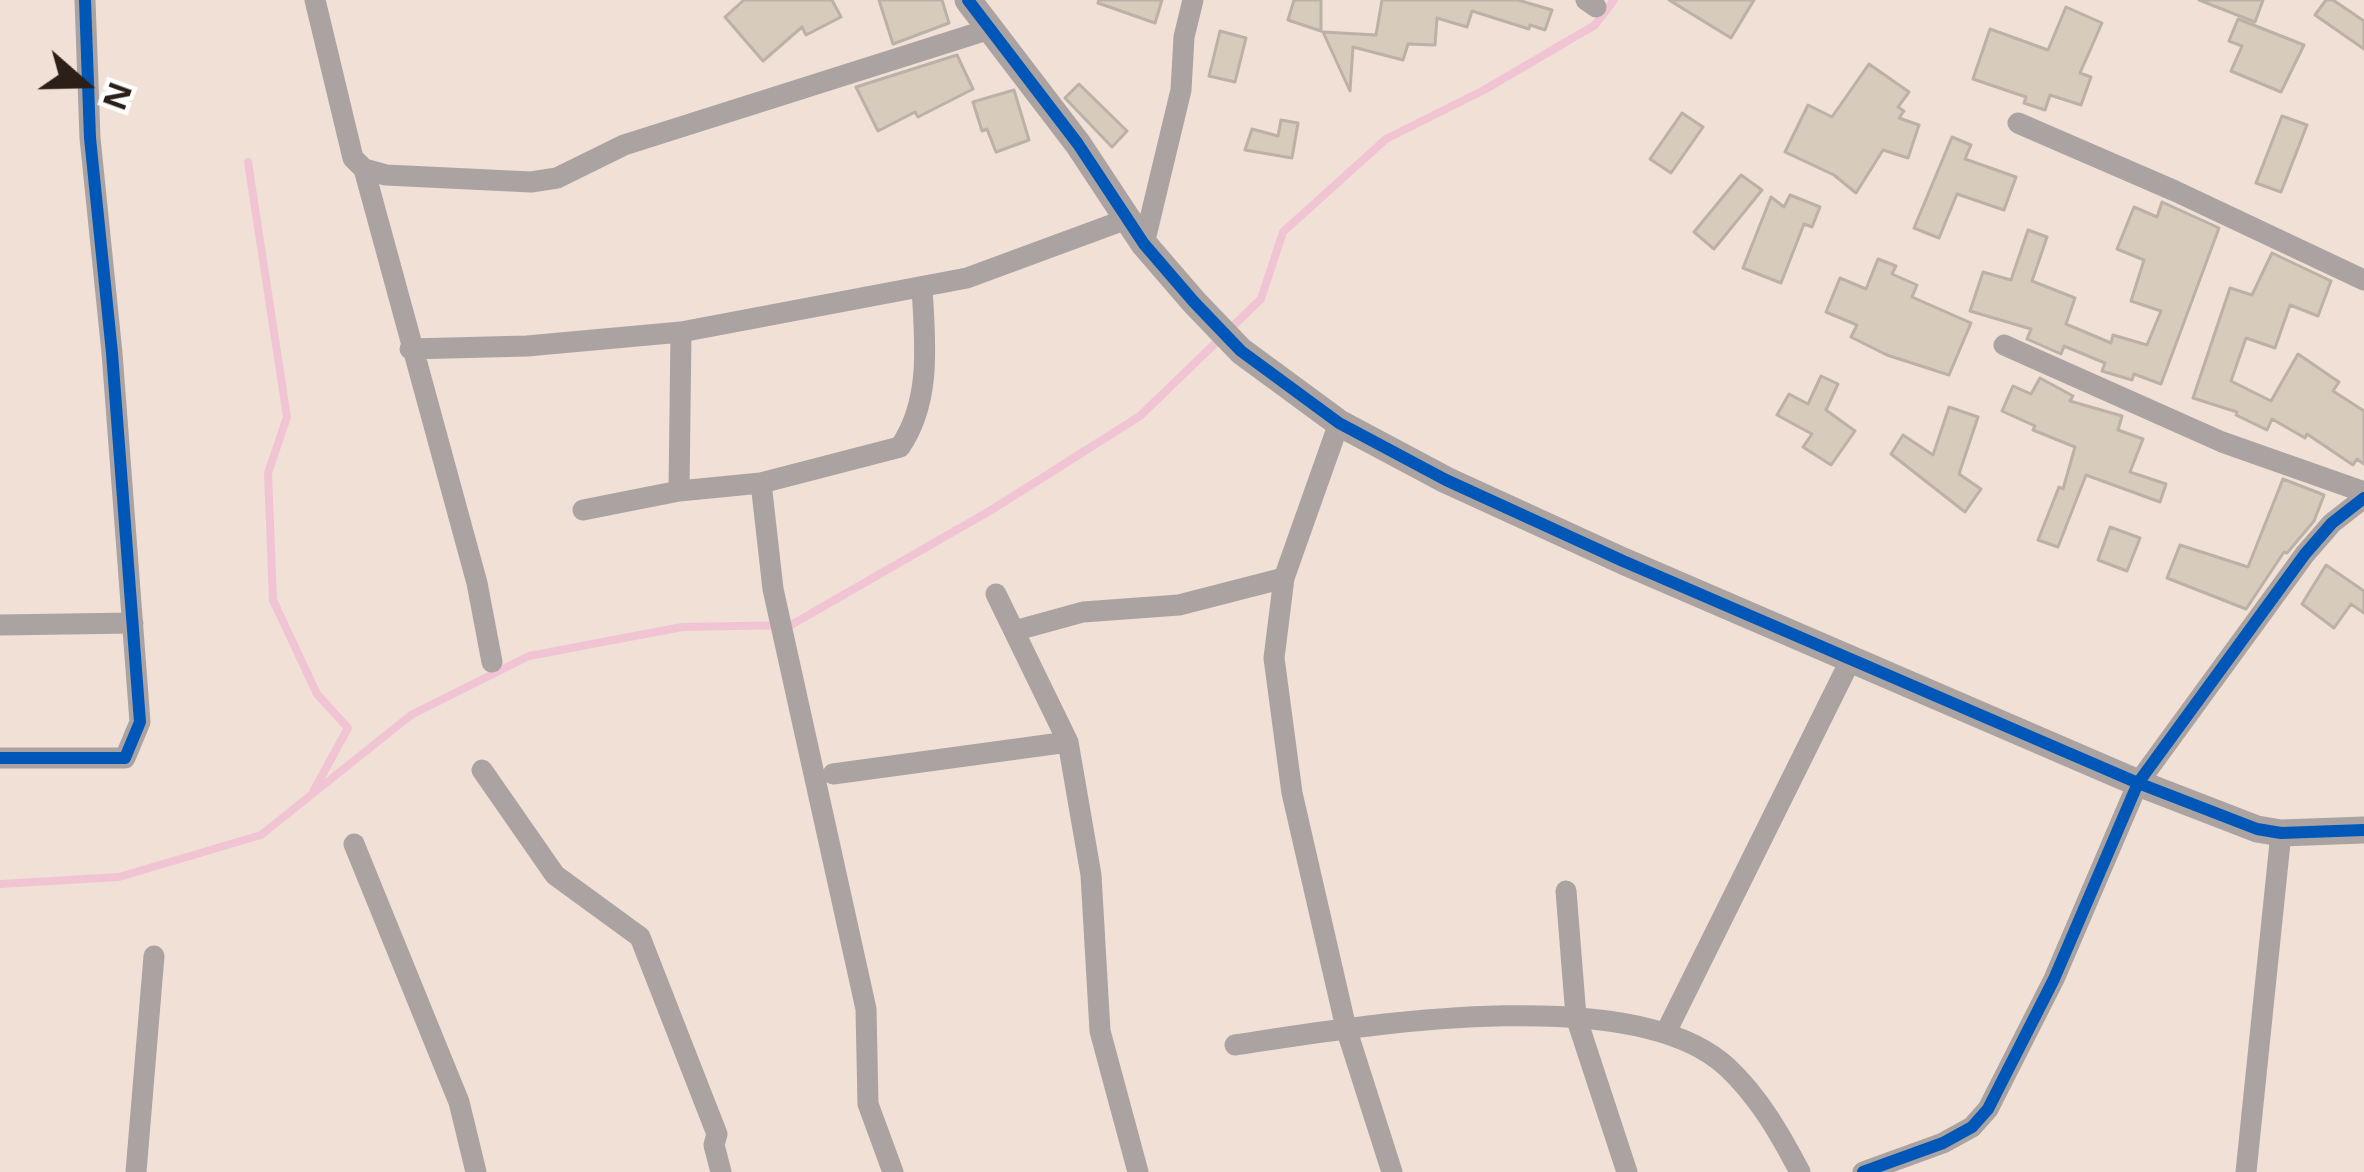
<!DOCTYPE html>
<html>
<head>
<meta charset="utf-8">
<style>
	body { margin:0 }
	#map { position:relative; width:2364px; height:1172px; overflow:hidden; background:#f1e0d6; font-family:"Open Sans",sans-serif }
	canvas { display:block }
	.north { position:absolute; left:24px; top:24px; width:120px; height:120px; -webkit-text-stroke:9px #fff; paint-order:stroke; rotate:110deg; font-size:33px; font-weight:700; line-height:48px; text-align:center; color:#2b1f18 }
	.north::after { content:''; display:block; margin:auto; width:42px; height:54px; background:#2b1f18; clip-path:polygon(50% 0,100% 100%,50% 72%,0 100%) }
</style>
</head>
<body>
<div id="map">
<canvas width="2364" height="1172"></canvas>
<div class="north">N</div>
</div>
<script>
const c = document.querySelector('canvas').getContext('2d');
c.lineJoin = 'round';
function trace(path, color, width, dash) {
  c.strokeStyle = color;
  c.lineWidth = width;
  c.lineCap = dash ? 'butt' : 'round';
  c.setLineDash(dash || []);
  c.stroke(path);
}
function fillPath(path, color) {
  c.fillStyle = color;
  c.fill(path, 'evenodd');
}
trace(new Path2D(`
	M248,162l39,255 -19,56 5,127 44,94 31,34 -34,62
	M0,884l119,-7 142,-42 150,-120 118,-59 153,-29 109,-2 202,-116 147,-93 121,-117 22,-67 103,-93 98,-49 111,-65 19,-25`), '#f1c4d4', 8);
const building = new Path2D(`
	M744,0h88l9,17 -35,18 -4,-8 -39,34 -38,-44z
	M879,0h63l7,23 -56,21z
	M1099,0h63l-7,23 -57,-20z
	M1294,0h27v31l-33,-11z
	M1382,0h136l34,10 -7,20 -15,-5 -1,4 -57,-18 -5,16 -30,-9 -2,27 -27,-1 -5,16 -50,-13 -3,44 -27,-59 53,3z
	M1669,0h85l-23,38z
	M2199,0h64l-8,22z
	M2326,0h7l31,21v28l-49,-34z
	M2066,7l36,16 -22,50 11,4 -10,28 -31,-10 -5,15 -21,-7 2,-6 -53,-18 17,-50 58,21z
	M2238,19l66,26 -23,47 -50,-21 11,-25 -13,-5z
	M1220,31l26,7 -11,44 -26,-6z
	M957,55l16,34 -55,28 -3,-5 -37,19 -22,-44z
	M1869,64l40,28 -11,15 6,4 -5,7 20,7 -11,33 -25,-8 -27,43 -22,-18 -49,-23 23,-47 24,12z
	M1079,84l48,47 -15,16 -47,-49z
	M1014,90l15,50 -33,12 -9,-23 -5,2 -9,-29z
	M1682,113l21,14 -32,46 -21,-14z
	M2282,116l25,9 -26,67 -25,-9z
	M1281,120l17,3 -6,35 -47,-8 7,-21 26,7z
	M1952,137l19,8 -6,14 51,18 -12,33 -47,-16 -18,44 -25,-10z
	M1741,175l21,15 -48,59 -20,-17z
	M1790,195l30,12 -8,20 -8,-3 -23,59 -38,-15 28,-71 13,10z
	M2162,202l57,26 -58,156 -27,-10 -2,6 -30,-9 3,-8 -41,-17 -3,8 -34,-15 4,-10 -61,-18 13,-39 28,8 17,-50 19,7 -15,44 43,17 -9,26 45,19 2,-8 34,10 14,-34 -30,-10 13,-41 -27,-11 17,-42 23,10z
	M2272,253l59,28 -13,35 -28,-11 -15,43 -29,-10 -15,43 40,20 27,-47 41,28 -6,9 31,20v53l-7,-5 -4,6 -46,-31 -2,4 -33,-19 -5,11 -31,-15 1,-3 -44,-14 37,-110 22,7z
	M1878,259l18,7 -4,8 25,11 -5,12 59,26 -22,52 -62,-20 -36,-18 6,-12 -31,-13 14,-34 26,11z
	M1821,376l17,8 -12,26 29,21 -24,34 -28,-18 9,-13 -35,-19 12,-21 19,10z
	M2040,378l33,18 -3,5 52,15 -4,14 25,9 -13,33 36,12 -6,18 -74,-27 -28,72 -20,-7 21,-53 4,2 12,-42 -42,-17 2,-4 -33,-15 11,-25 18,8z
	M1949,407l29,10 -19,57 22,15 -16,23 -74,-58 12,-19 30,20z
	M2283,479l41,16 -10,26 -27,32 -3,-1 -38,57 -79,-31 13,-33 68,22z
	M2110,527l30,11 -13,33 -29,-11z
	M2326,565l38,26v22l-13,-9 -17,24 -32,-24z`);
fillPath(building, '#d7cbbc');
trace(building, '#bbb1a7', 3);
trace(new Path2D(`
	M315,0l38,158 11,11 113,414 15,79
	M1586,0l10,7
	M2018,123l157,68 189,89
	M364,169l22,6 145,7 26,-4 67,-33 366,-116
	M1144,244l37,-154 3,-53 9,-37
	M2004,345l218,97 142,50
	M410,349l117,-3 154,-14 286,-54 160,-59
	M1339,423l-55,155 -10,80 18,135 54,235 46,144
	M761,483l12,106 93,420 2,95 25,68
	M679,491l2,-159
	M583,510l96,-19 82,-8 139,-36c32,-47 25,-105 22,-160
	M996,594l72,148 23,133 9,156 38,141
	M0,625l133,-2
	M1014,631l69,-19 96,-7 105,-27
	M0,758h125l15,-36 -28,-369 -22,-215 -5,-138
	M482,770l73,105 85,62 77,197 -3,11 7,27
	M833,774l235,-32
	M354,844l105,258 17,70
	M1566,891l10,126 51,155
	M1666,1032l185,-373
	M1235,1045c119,-18 397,-66 492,22 32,30 53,67 73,105
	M136,1172l18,-216
	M1863,1172l80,-29 29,-16 16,-18 66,-130 84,-196 167,-229 27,-31 32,-25
	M2246,1172l35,-339`), '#aaa3a1', 21);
trace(new Path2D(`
	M968,0l110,144 66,100 50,58 47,49 98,72 107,57 177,81 515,222 119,46 24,4 83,-3`), '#aaa3a1', 27);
trace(new Path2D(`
	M968,0l110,144 66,100 50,58 47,49 98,72 107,57 177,81 515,222 119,46 24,4 83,-3
	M0,758h125l15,-36 -28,-369 -22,-215 -5,-138
	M1863,1172l80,-29 29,-16 16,-18 66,-130 84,-196 167,-229 27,-31 32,-25`), '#0057b8', 12);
</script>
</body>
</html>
